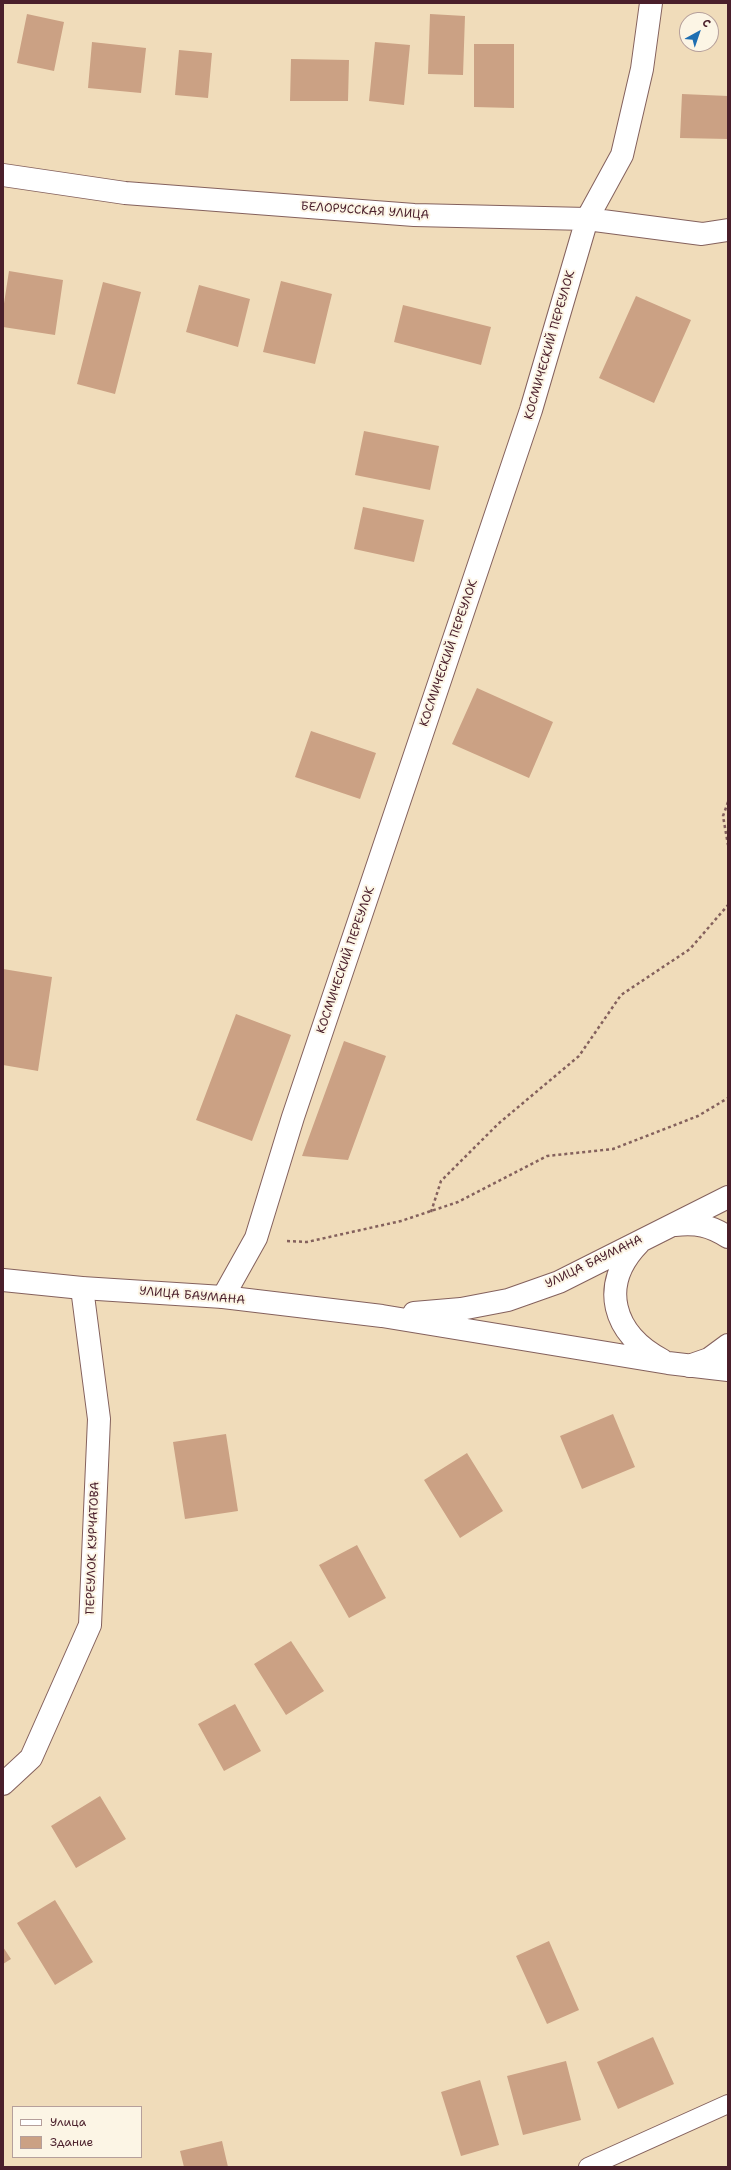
<!DOCTYPE html>
<html>
<head>
<meta charset="utf-8">
<style>
	body { margin:0 }
	#map { position:relative; width:731px; height:2170px; overflow:hidden; background:#f0dcba; font-family:"Shantell Sans",sans-serif }
	canvas { display:block }
	.frame { position:absolute; inset:0; border:4px solid #4a1f2b; pointer-events:none }
	.legend { position:absolute; left:12px; top:2106px; width:130px; height:52px; box-sizing:border-box; background:#fcf5e5; border:1px solid #b59f9b; margin:0; padding:5px 7px; list-style:none; font-size:12px; color:#4a1f2b }
	.legend li { display:flex; align-items:center; gap:8px; height:20px }
	.legend b { width:20px; border:1px solid #b59f9b }
	.north { position:absolute; left:679px; top:12px; width:40px; height:40px; box-sizing:border-box; background:#fcf5e5; border:1px solid #b59f9b; border-radius:50%; rotate:40deg; font-size:11px; font-weight:700; line-height:16px; text-align:center; color:#4a1f2b }
	.north::after { content:''; display:block; margin:auto; width:14px; height:18px; background:#1f6fb2; clip-path:polygon(50% 0,100% 100%,50% 72%,0 100%) }
</style>
</head>
<body>
<div id="map">
<canvas width="731" height="2170"></canvas>
<div class="frame"></div>
<ul class="legend">
<li><b style="height:5px;background:#fff"></b>Улица</li>
<li><b style="height:11px;background:#cba184"></b>Здание</li>
</ul>
<div class="north">С</div>
</div>
<script>
const c = document.querySelector('canvas').getContext('2d');
c.lineJoin = 'round';
function fillPath(path, color) {
  c.fillStyle = color;
  c.fill(path, 'evenodd');
}
function trace(path, color, width, dash) {
  c.strokeStyle = color;
  c.lineWidth = width;
  c.lineCap = dash ? 'butt' : 'round';
  c.setLineDash(dash || []);
  c.stroke(path);
}
function label(font, color, halo, rows, align = 'center') {
  c.font = font + ' "Shantell Sans",sans-serif';
  c.lineWidth = 4;
  c.setLineDash([]);
  c.textBaseline = 'middle';
  c.strokeStyle = halo;
  c.fillStyle = color;
  for (const [text, x, y, turn = 0] of rows) {
    c.save();
    c.translate(x, y);
    c.rotate((+turn || 0) * Math.PI / 180);
    c.textAlign = isNaN(turn) ? turn : align;
    if (halo) c.strokeText(text, 0, 0);
    c.fillText(text, 0, 0);
    c.restore();
  }
}
fillPath(new Path2D(`
	M27,14l37,8 -10,49 -37,-8z
	M430,14l35,2 -2,59 -35,-1z
	M92,42l54,6 -5,45 -53,-5z
	M375,42l35,3 -6,60 -35,-4z
	M474,44h40v64l-40,-1z
	M179,50l33,3 -4,45 -33,-3z
	M291,59l58,1 -1,41h-58z
	M682,94l46,2v43l-48,-1z
	M9,271l54,9 -8,55 -52,-8v-17z
	M281,281l51,13 -17,70 -52,-12z
	M103,282l38,10 -26,102 -38,-10z
	M199,285l51,14 -12,48 -52,-15z
	M636,296l55,24 -37,83 -55,-25z
	M403,305l88,22 -10,38 -87,-23z
	M364,431l75,15 -9,44 -75,-15z
	M363,507l61,13 -10,42 -60,-13z
	M477,688l76,34 -24,56 -77,-34z
	M311,731l65,22 -16,46 -65,-22z
	M3,969l49,8 -14,94 -35,-6z
	M236,1014l55,21 -39,106 -56,-21z
	M344,1041l42,15 -38,104 -46,-4z
	M613,1414l22,53 -53,22 -22,-53z
	M226,1434l12,77 -53,8 -12,-77z
	M467,1453l36,58 -43,27 -36,-58z
	M357,1545l29,53 -37,20 -30,-53z
	M291,1641l33,50 -38,24 -32,-51z
	M235,1704l26,47 -37,20 -26,-47z
	M100,1796l26,43 -50,29 -25,-42z
	M55,1900l38,62 -38,23 -38,-62z
	M549,1941l30,69 -32,14 -31,-68z
	M3,1947l8,12 -8,5z
	M653,2037l21,47 -56,25 -21,-47z
	M566,2061l15,59 -58,15 -16,-59z
	M480,2080l19,65 -38,11 -20,-64z
	M222,2141l6,26h-44l-4,-16z`), '#cba184');
const lane = new Path2D(`
	M588,2167l140,-63`);
const street = new Path2D(`
	M3,175l122,18 289,22 173,4 115,15 26,-4
	M223,1297l33,-59 37,-121 238,-707 56,-191 35,-64 20,-86 9,-66
	M3,1784l28,-26 59,-133 9,-206 -17,-131`);
const primary = new Path2D(`
	M675,1225c22,-2 34,0 53,12
	M639,1243c-41,42 -26,91 23,117
	M3,1280l79,8 141,9 159,19 286,47 60,7
	M414,1313l47,-4 47,-9 51,-18 169,-85
	M689,1366l20,-7 19,-14`);
trace(lane, '#84615d', 20);
trace(street, '#84615d', 24);
trace(primary, '#84615d', 24);
trace(new Path2D(`
	M728,802l-5,14 5,29
	M431,1212l10,-31 57,-57 81,-68 42,-61 69,-46 38,-44
	M287,1241l20,1 94,-21 57,-19 89,-46 66,-7 85,-33 30,-18`), '#84615d', 2.5, [3, 3]);
trace(lane, '#fff', 18);
trace(street, '#fff', 22);
trace(primary, '#fff', 22);
label('12px', '#4a1f2b', '#fcf5e5', [
	["БЕЛОРУССКАЯ УЛИЦА",365,211,4],
	["КОСМИЧЕСКИЙ ПЕРЕУЛОК",550,345,-74],
	["КОСМИЧЕСКИЙ ПЕРЕУЛОК",449,653,-71],
	["КОСМИЧЕСКИЙ ПЕРЕУЛОК",346,960,-71],
	["УЛИЦА БАУМАНА",594,1262,-26],
	["УЛИЦА БАУМАНА",192,1296,5],
	["ПЕРЕУЛОК КУРЧАТОВА",93,1548,-88]
]);
</script>
</body>
</html>
